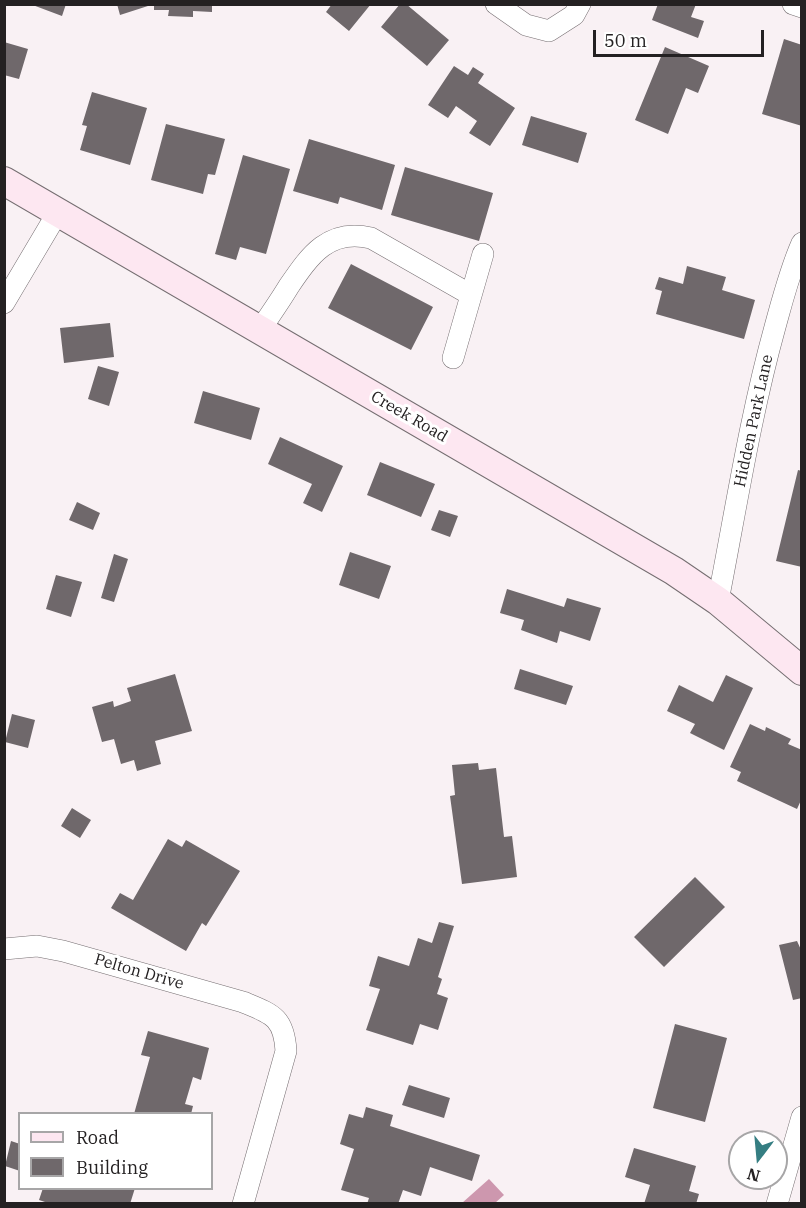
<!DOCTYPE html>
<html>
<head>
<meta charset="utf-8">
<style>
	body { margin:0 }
	#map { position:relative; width:806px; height:1208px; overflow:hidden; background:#f9f1f4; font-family:"IBM Plex Serif",serif }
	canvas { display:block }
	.frame { position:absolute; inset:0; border:6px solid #242122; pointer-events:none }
	.legend { position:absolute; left:18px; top:1112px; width:195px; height:78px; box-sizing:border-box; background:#fff; border:2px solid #a7a6a7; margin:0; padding:8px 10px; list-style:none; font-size:18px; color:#242122 }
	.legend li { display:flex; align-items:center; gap:12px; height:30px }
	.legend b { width:30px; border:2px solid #a7a6a7 }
	.north { position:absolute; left:728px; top:1130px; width:60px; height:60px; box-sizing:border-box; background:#fff; border:2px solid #a7a6a7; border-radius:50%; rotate:196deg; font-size:16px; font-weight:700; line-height:24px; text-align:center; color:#242122 }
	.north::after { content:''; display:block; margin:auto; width:21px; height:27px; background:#357e82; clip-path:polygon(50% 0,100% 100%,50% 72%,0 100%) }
	.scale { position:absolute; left:593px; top:30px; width:171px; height:27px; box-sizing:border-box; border:3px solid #242122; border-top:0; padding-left:8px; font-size:18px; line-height:21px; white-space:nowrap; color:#242122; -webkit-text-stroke:4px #fff; paint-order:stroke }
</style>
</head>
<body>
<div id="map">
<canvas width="806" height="1208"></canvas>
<div class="frame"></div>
<ul class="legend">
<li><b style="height:8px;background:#fde7f1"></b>Road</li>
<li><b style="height:16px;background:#6f686b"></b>Building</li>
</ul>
<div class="north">N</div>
<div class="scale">50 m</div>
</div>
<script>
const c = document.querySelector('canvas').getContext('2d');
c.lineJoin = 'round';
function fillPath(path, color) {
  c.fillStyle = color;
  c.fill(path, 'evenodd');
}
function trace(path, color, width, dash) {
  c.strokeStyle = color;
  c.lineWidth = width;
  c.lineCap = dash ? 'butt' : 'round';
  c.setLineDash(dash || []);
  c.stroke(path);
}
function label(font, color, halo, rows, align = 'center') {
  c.font = font + ' "IBM Plex Serif",serif';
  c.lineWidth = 6;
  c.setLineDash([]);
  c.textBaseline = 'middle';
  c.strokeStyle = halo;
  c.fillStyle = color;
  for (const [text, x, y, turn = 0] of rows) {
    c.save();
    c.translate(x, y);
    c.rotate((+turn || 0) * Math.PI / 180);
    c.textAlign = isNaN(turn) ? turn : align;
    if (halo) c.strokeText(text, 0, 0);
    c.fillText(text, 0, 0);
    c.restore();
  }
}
fillPath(new Path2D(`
	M489,1179l15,16 -9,8h-33z`), '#cd97ae');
fillPath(new Path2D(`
	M30,4h36l-4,12z
	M117,4h34v1l-31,10z
	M154,4h58v8l-19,-1v6l-25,-1 1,-6h-15z
	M332,4h39l-22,27 -23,-19z
	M400,4h6l43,36 -22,26 -46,-39z
	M658,4h38l-5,13 13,4 -6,17 -46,-18z
	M784,39l18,6v81l-40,-12z
	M4,42l24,7 -9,30 -15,-4z
	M665,47l44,19 -11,27 -12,-5 -18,46 -33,-14z
	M454,66l14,9 5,-8 11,7 -6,9 37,25 -25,38 -21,-13 8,-12 -21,-15 -8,12 -20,-13z
	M92,92l55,16 -17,57 -50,-15 7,-24 -5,-1z
	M531,116l56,17 -9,30 -56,-18z
	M166,124l59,15 -10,36 -7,-1 -5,20 -52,-14z
	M309,139l86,26 -13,45 -42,-13 -2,7 -45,-13z
	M243,155l47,14 -24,85 -26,-7 -4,13 -21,-6z
	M405,167l88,26 -14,48 -88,-26z
	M351,264l82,43 -22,43 -83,-42z
	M687,266l39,11 -4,13 33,10 -11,39 -88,-25 6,-23 -7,-2 4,-12 24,7z
	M110,323l4,34 -50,6 -4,-35z
	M98,366l21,6 -10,34 -21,-7z
	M203,391l57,17 -9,32 -57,-17z
	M280,437l63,29 -21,46 -19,-9 9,-19 -44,-20z
	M380,462l55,22 -14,33 -54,-22z
	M798,470l4,1v96l-26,-6z
	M77,502l23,11 -7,17 -24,-10z
	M439,510l19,6 -8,21 -19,-7z
	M350,552l41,14 -12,33 -40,-14z
	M114,554l14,5 -14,43 -13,-4z
	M56,575l26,7 -11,35 -25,-8z
	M507,589l57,18 3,-9 34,10 -11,33 -30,-10 -3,12 -36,-13 3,-10 -24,-7z
	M520,669l53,17 -7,19 -52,-16z
	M175,674l17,57 -37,10 6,23 -24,7 -3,-11 -13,4 -7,-25 -12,3 -10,-35 21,-6 1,6 17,-6 -4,-13z
	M726,675l27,13 -29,62 -34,-17 5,-9 -28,-13 12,-26 34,17z
	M12,714l23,6 -7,28 -23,-6z
	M750,724l15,7 1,-4 25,12 -3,5 14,6v48l-5,11 -60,-28 4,-9 -11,-5z
	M478,763l1,7 17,-2 8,69 8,-1 5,41 -55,7 -12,-88 5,-1 -3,-30z
	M72,808l19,12 -11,18 -19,-12z
	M168,839l14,8 4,-7 54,31 -34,55 -4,-3 -16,28 -75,-43 9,-15 13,7z
	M695,877l30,30 -61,60 -30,-30z
	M439,922l15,4 -16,51 4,2 -5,15 11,4 -10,32 -18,-6 -7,21 -47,-15 14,-41 -11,-3 9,-30 31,10 9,-28 14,5z
	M797,941l5,11v46l-9,2 -14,-55z
	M675,1024l52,14 -22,84 -52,-14z
	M148,1031l61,17 -8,32 -8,-3 -8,27 8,2 -2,8h-57l16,-57 -9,-2z
	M409,1085l41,13 -6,20 -42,-13z
	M366,1107l27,8 -3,11 90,29 -8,26 -42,-14 -9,29 -18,-6 -5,14h-31l2,-6 -28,-8 13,-41 -14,-5 9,-30 14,4z
	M11,1141l9,3v27l-15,-5z
	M634,1148l62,18 -7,25 10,3 -3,10h-52l6,-19 -25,-8z
	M43,1188h92l-5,16h-79l-12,-4z`), '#6f686b');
const street = new Path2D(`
	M496,4l30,21 23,6 25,-16 6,-11
	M793,4l9,3
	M4,303l54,-91
	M260,330c10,-15 20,-29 29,-44 21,-31 40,-58 82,-48l100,57
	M453,358l30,-104
	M718,601c18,-92 32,-184 57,-274 8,-29 15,-57 27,-84
	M4,949l33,-3 26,5 180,51c29,12 41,15 43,49l-43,153
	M777,1204l25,-87`);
const secondary = new Path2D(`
	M4,181l670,390 44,30 84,70`);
trace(street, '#756e71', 22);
trace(secondary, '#756e71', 30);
trace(street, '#fff', 21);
trace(secondary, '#fde7f1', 28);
label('16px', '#242122', '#fff', [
	["Creek Road",409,417,30],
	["Hidden Park Lane",754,421,-78],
	["Pelton Drive",139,972,16]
]);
</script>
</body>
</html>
